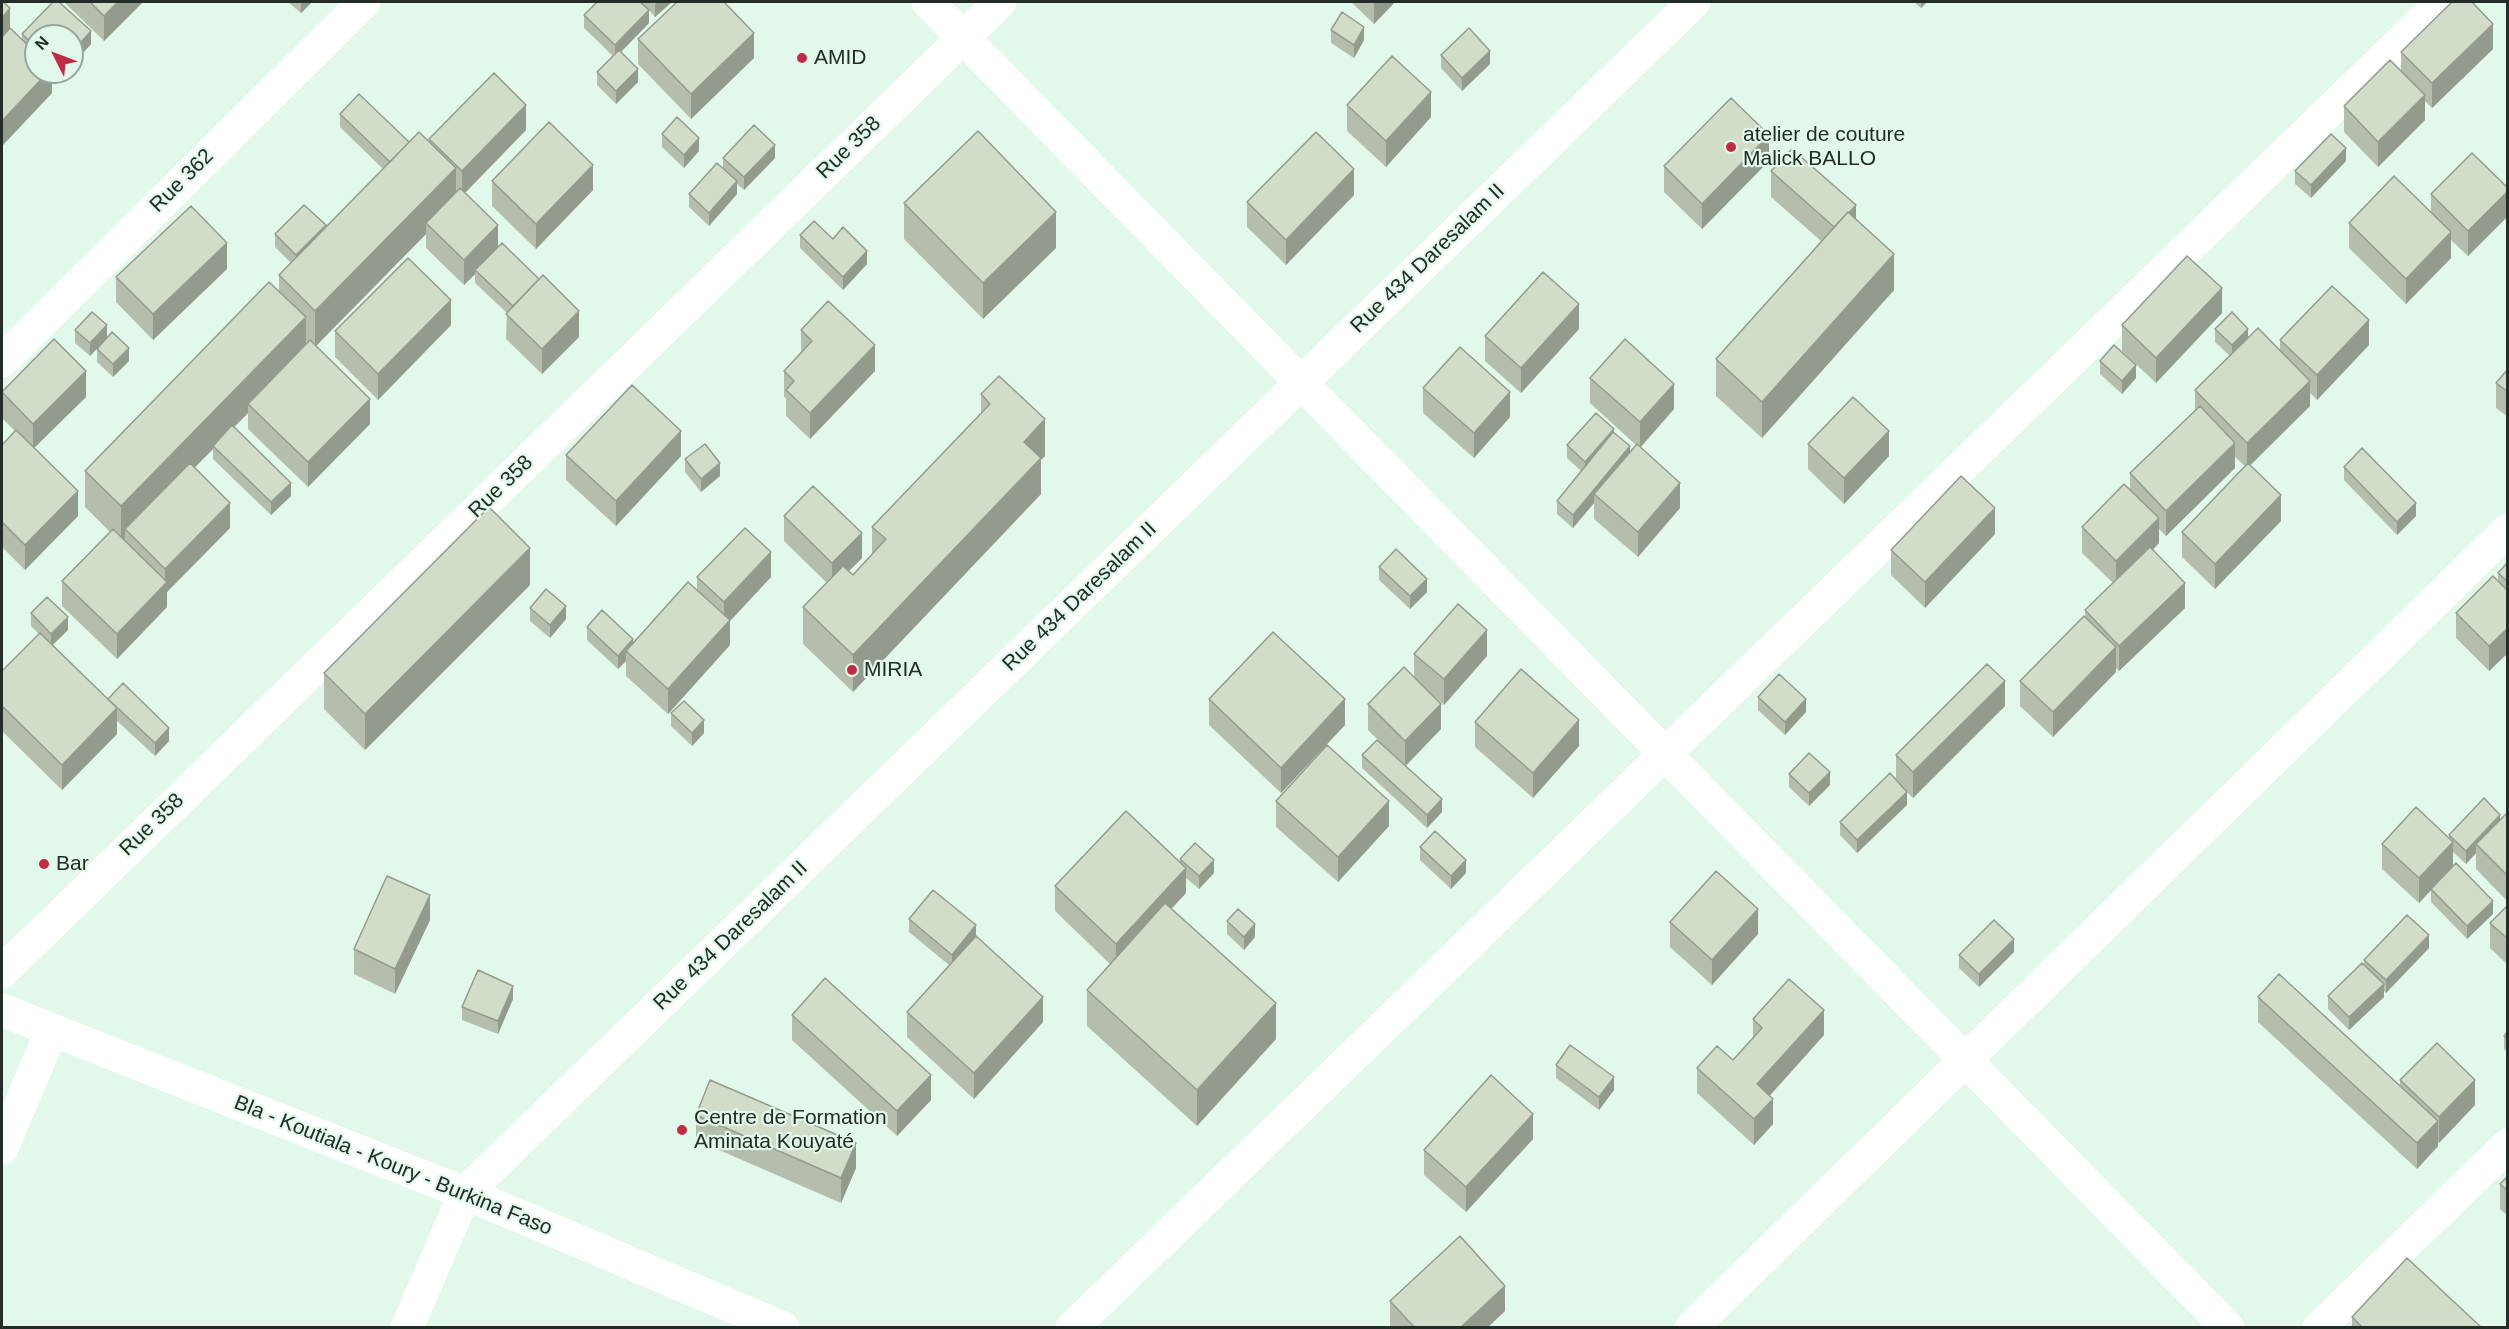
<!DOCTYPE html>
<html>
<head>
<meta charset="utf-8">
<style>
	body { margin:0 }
	#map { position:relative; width:2509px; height:1329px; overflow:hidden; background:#e1f8ea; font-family:Arial,sans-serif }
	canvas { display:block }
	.frame { position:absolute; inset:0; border:3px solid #242c27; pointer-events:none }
	.north { position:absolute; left:24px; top:24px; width:60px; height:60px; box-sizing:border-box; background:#e1f8ea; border:2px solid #95a69c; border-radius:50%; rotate:312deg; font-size:16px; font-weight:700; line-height:24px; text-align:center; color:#242c27 }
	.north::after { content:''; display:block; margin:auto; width:21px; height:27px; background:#be2d43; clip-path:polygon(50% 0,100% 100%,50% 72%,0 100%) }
</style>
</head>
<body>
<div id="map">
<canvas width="2509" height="1329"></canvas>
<div class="frame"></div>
<div class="north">N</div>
</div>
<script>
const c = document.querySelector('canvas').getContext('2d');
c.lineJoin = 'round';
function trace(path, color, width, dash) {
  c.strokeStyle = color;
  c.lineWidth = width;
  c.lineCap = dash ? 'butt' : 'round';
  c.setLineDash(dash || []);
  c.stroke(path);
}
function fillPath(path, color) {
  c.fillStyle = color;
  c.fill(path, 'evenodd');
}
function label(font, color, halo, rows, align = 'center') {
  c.font = font + ' Arial,sans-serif';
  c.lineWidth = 4.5;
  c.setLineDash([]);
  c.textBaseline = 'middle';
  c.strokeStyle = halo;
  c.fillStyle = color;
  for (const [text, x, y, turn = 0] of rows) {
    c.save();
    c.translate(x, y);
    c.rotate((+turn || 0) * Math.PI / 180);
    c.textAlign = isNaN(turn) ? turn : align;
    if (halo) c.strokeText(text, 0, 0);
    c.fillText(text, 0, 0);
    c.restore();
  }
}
trace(new Path2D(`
	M928,2l1300,1326
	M2,361l362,-359
	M2,972l998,-970
	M2,1148l50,-118
	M407,1328l58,-135 1229,-1191
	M1072,1328l1370,-1326
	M1691,1328l817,-798
	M2319,1328l189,-183`), '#fff', 33);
trace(new Path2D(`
	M2,1010l463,183 318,135`), '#fff', 33);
fillPath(new Path2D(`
	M2,2h1l7,6v21l12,11v-6l31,-32h6l32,29v13l-19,21v-29h-36v36h30l-8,9 -6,-6v18l-50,53z
	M65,2h78l-39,39 -39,-38z
	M288,2h24l-11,11z
	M597,2h75l-17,15 -6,-7v13l-28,29 17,30 -22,22 -19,-19v-13l16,-16 -29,-28v-13z
	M1351,2h44l-21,22z
	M1914,2h13l-6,6z
	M1331,30l33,10 -10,18 -23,-15z
	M638,39l116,19 -63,61 -53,-55z
	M2493,49l-61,59 -7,-7v19l-47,47 -34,-35v-26l57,-34v-20z
	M1441,55l49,9 -28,27 -21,-23z
	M1347,105l84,12 -45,50 -39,-36z
	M340,114l69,28 20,-1v-2l97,-9 -61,63 33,53 81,91 -37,37 -36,-35 1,-26 -32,-30v-9l-11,11 -38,-37v-14l-110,112 54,78 -62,63 -60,-58v-16l-14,14 57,69 -20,19 -58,-56v-10l-19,19 36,60 -63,64v15l-50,52 -55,-53v-25l48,-49 -25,-25v-36l194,-180v-16l12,-12 -16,-16v-13l51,-7 57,-58 -43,-42z
	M662,134l37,17 -15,17 -22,-21z
	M723,158h52l-31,32 -7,-6v10l-28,32 -20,-19v-13l34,-26z
	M1769,161l-67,68 -38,-37v-26z
	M2346,161l-35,37 -16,-14v-13z
	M1771,171l85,48 38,71 -132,148 -46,-42v-37l105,-118 -50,-44z
	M492,181l101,9 -57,59 -44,-43z
	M2508,188v28l-40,40 -17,-16v18l-45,46 -57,-56v-25l82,-10v-19z
	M1354,195l-68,70 -39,-38v-25z
	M904,203l152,45 -73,71 -79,-80z
	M800,235l33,4 34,25 -24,26 -43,-42z
	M227,269l-74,71 -37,-38v-25z
	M2222,313l-66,70 -34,-32v-26z
	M451,325l-73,75 -43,-43v-26z
	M1579,329l-58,64 -36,-32v-25z
	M2215,329l33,9 32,13v-11l89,5 -52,55 -7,-7v13l-60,60 31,55 -66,68 -33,-32v-25l63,-66 -10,-9v11l-69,68 -7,-7v14l-7,7 33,58 -66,63 -3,-3v4l-63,65 -33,-31v-25l65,-63v-8l28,-27 -31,-30v-26l48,-38v-16l65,-62v-21l35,-34 -15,-14z
	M75,330l32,8 22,23 -16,16 -16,-15v-13l7,-8 -14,15 -15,-13z
	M801,330l74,41 -65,68 -24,-23v-18l-2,-1v-26l17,-18z
	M2100,361l36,17 -14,16 -22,-20z
	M2508,369v48l-12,-9v-25z
	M1590,378l84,31 -34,38 40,61 -42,49 -44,-38v-16l-21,25 -16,-14v-13l24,-30 -14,-13v-13l63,7 6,-7 -46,-42z
	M1423,388l87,29 -36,41 -51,-45z
	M2,392l84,5 -52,51 44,68 -53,54 -23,-23v-102l13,-14 -13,-13z
	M981,394l64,62 -4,4v34l-188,198 -50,-48v-37l24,-24 -43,-42v-25l78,42 -13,13 4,4 19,-21v-27l109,-113z
	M1808,444l81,12 -45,48 -36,-35z
	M566,455l115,1 -65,70 -50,-46z
	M685,459l35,17 -19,16 -16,-20z
	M2344,467l72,49 -19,19 -53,-55z
	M1995,534l-70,74 -34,-33v-25z
	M2508,562v91l-19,18 -33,-33v-25l42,-32v-8z
	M1379,567l48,25 -17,17 -31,-29z
	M697,577h74l-41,44v24l-62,69 -42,-38v-15l-8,8 -31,-29v-13l46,15 64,-51z
	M530,585l-165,165 -41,-41v-36z
	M530,608l36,11 -16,19 -20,-17z
	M31,613l37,17 -15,15 55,54 61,42 -14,15 -38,-35v13l-55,56 -60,-59v-60l37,-37 -8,-8z
	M1414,654l73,2 -43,49 -15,-13 12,37 -35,37 36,46 -15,16 -65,-60v-13l25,-6 -19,-19v-26l46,-27z
	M1758,697l48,15 -21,23 -27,-25z
	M1209,699l136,26 -64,68 -72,-68z
	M2005,706l-92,92 -7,-7 1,14 -50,48 -17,-18v-13l56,-42v-25z
	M671,713l33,20 -12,13 -21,-20z
	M1475,722l104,24 -46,52 -58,-51z
	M1789,774l41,11 -21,21 -20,-19z
	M1276,801l113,25 -51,56 -62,-55z
	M2508,812v90l-32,-33v-16l-10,11 -13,-12v15l40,47 -26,25 -36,-37v-12l-12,13 -37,-34v-25l67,-6v-3l51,-16z
	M1420,847l46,26 -15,16 -31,-29z
	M1180,859l34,14 -15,16 -13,-11v15l-15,16 105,130 -79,87 -110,-100v-36l23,-26 -55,-53v-25l125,-24z
	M2508,905v60l-18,-17v-25z
	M909,919l67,17 67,86 -69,77 -67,-62v-25l42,-47 -40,-33z
	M430,920l-35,74 -41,-20v-25z
	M1227,921l28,16 -11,13 -17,-16z
	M1670,922l88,12 -46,51 -42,-38z
	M2429,948l-43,45 -2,-2v6l-35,33 -21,-21v-13l36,-31v-5z
	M2014,952l-35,35 -20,-19v-13z
	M2258,997l142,89v-6l75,25 -36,38 -1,-1v4l-21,23 -159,-147z
	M513,999l-15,35 -36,-14v-13z
	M792,1015l139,85 -34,36 -105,-96z
	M1753,1019l71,16 -55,61 4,28 -19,21 -57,-52v-25l36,-8 20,-21z
	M2508,1031v21l-4,-3v-13z
	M1556,1065l58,25 -15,20 -43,-32z
	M696,1115l160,53 -15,35 -145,-63z
	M1533,1139l-67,73 -42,-37v-25z
	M2508,1176v40l-8,-7v-25z
	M1390,1301l115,10 -18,17h-96l-1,-2z
	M2352,1317l130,11h-130z`), '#b5bead');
fillPath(new Path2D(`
	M118,2h25l-39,39v-25z
	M301,2h11l-11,11z
	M658,2h14l-17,15v-13z
	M1374,2h21l-21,22z
	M1921,2h6l-6,6z
	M10,8v26l-8,9v-25z
	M649,10v13l-34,35v-13z
	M2493,24v25l-61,59v-25z
	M1364,27v13l-10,18v-13z
	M91,31v13l-19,21v-13z
	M754,33v25l-63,61v-25z
	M1490,51v13l-28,27v-13z
	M638,69v13l-22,22v-13z
	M48,72h4v21l-50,53v-25z
	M58,72h8l-8,9z
	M1431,92v25l-45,50v-26z
	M2425,95v25l-47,47v-25z
	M526,105v25l-64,66v-25z
	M1769,135v26l-67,68v-25z
	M699,138v13l-15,17v-13z
	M775,145v13l-31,32v-13z
	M2346,148v13l-35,37v-13z
	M593,165v25l-57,59v-25z
	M456,168v36l-30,19v11l-111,113v-36z
	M1354,169v26l-68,70v-25z
	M737,181v13l-28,32v-13z
	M2508,191v25l-40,40v-25z
	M1856,205v26l-21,-2z
	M1056,212v36l-73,71v-36z
	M326,225v13l-30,30v-13z
	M498,225v25l-23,20v4l-11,11v-25z
	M2451,232v26l-45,46v-25z
	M227,243v26l-74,71v-26z
	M867,251v13l-24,26v-13z
	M1894,254v36l-132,148v-36z
	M2222,288v25l-66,70v-25z
	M451,300v25l-73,75v-26z
	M1579,304v25l-58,64v-25z
	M579,311v26l-37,37v-25z
	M306,317v37l-58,50v9l-34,34 -1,-1v3l-84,85 -4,-5v9l-4,4v-36z
	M2369,320v25l-52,55v-25z
	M107,325v13l-17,18v-13z
	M2248,329v13l-16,16v-13z
	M875,345v26l-65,68v-26z
	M129,348v13l-16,16v-13z
	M2136,365v13l-14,16v-13z
	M86,371v26l-53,52v-25z
	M2310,381v25l-63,62v-25z
	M1674,384v25l-34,39v-26z
	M1510,392v25l-36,41v-25z
	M370,399v25l-62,63v-25z
	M1045,419v37l-4,4v34l-188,198v-37l171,-213z
	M1614,429v13l-29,33v-13z
	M681,431v25l-65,70v-25z
	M1889,431v25l-45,48v-26z
	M2235,443v25l-69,68v-25z
	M1630,446v13l-36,35v9l-21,25v-13z
	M720,463v13l-19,16v-13z
	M291,483v13l-20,19v-13z
	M1680,483v25l-42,49v-25z
	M78,491v25l-53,54v-25z
	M2281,495v26l-66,68v-25z
	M230,503v25l-63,64v15l-50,52v-25l48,-50v-15z
	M2416,503v13l-19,19v-13z
	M1995,508v26l-70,74v-26z
	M2159,518v25l-43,44v-26z
	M862,533v25l-30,30v-25z
	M530,548v37l-165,165v-36z
	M771,552v25l-41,44v24l-62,69v-25l56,-62v-25z
	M1427,579v13l-17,17v-13z
	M2185,583v25l-66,63v-25z
	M566,606v13l-16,19v-13z
	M68,617v13l-17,16v-12z
	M2508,628v25l-19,18v-25z
	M1487,630v26l-43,49v-26z
	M633,639v13l-7,-1v10l-8,8v-13z
	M2116,647v25l-63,65v-25z
	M2005,681v25l-92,92v-26z
	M1345,699v26l-64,68v-25z
	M1806,699v13l-21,23v-13z
	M1441,704v25l-36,37v-25z
	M117,708v26l-55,56v-25z
	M704,720v13l-12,13v-13z
	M1579,720v26l-46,52v-25z
	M169,728v13l-14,15v-13z
	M1830,772v13l-21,21v-13z
	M1907,792v13l-50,48v-13z
	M1442,799v13l-15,16v-13z
	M1389,801v25l-51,56v-25z
	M2500,815v13l-24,16v9l-10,11v-13z
	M2453,842v25l-34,36v-25z
	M1214,860v13l-15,16v-13z
	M1466,860v13l-15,16v-13z
	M1186,868v25l-70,76v-25z
	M430,895v25l-35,74v-25z
	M2493,901v13l-26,25v-13z
	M1758,909v25l-46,51v-25z
	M1255,924v13l-11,13v-13z
	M976,925v13l-24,30v-13z
	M2429,935v13l-43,45v-13z
	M2014,939v13l-35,35v-13z
	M2384,984v13l-35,33v-13z
	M513,986v13l-15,35v-13z
	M1043,997v25l-69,77v-26z
	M1276,1003v36l-79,87v-36z
	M1824,1010v25l-67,75v-26z
	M931,1075v25l-34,36v-25z
	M1614,1077v13l-15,20v-13z
	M2475,1080v25l-36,38v-26z
	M1773,1099v25l-19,21v-26z
	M1533,1114v25l-67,73v-25z
	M2438,1121v25l-21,23v-26z
	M856,1143v25l-15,35v-25z
	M1505,1286v25l-18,17h-27z`), '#939b8d');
const building = new Path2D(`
	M2,2h1l7,6 -8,10z
	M53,2h6l32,29 -19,21v-16h-36v11l-14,-13z
	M90,2h28l-14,14z
	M597,2h43l9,8 -34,35 -31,-30z
	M677,2h47l30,31 -63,61 -53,-55z
	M2452,2h20l21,22 -61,59 -31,-31z
	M1342,12l22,15 -10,18 -23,-15z
	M10,28l26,25v19h12l-46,49v-84z
	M1469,28l21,23 -28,27 -21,-23z
	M619,50l19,19 -22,22 -19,-19z
	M1392,56l39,36 -45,49 -39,-36z
	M2390,60l35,35 -47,47 -34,-36z
	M494,73l32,32 -64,66 -33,-32z
	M359,94l50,48 -19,20 -50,-48z
	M1731,98l38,37 -67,69 -38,-38z
	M677,117l22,21 -15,17 -22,-21z
	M549,122l44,43 -57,59 -44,-43z
	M754,125l21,20 -31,32 -21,-19z
	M978,131l78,81 -73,71 -79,-80z
	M419,132l37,36 -141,143 -36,-36z
	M1316,132l38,37 -68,71 -39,-38z
	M2331,134l15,14 -35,37 -16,-14z
	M1792,149l64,56 -7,8 -1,-1 -14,15 -63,-56z
	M2472,153l36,35v3l-40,40 -37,-37z
	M717,163l20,18 -28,32 -20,-19z
	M2394,176l57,56 -45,47 -57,-56z
	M460,188l38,37 -34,35 -38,-37z
	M304,205l22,20 -30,30 -21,-21z
	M191,206l36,37 -74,71 -37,-37z
	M1848,212l46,42 -132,148 -46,-43z
	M814,221l19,18 10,-12 24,24 -24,26 -43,-42z
	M502,243l37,36 -26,27 -38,-36z
	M2187,256l35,32 -66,70 -34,-33z
	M408,258l43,42 -73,74 -43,-43z
	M1543,272l36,32 -58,64 -36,-32z
	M543,275l36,36 -37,38 -36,-35z
	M269,282l37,35 -185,189 -36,-35z
	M2332,286l37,34 -52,55 -37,-35z
	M828,301l47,44 -65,68 -24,-23 8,-9 -10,-10 28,-30 -11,-11z
	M92,312l15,13 -17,18 -15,-13z
	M2232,312l16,17 -16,16 -17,-16z
	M2258,328l52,53 -63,62 -52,-53z
	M112,332l17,16 -16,16 -16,-15z
	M54,339l32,32 -53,53 -31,-32z
	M1625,339l49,45 -34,38 -50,-44z
	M310,340l60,59 -62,63 -60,-58z
	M2114,345l22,20 -14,16 -22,-20z
	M1460,347l50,45 -36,41 -51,-45z
	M2508,369v23l-12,-9z
	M999,376l46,43 -21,23 17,16 -188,197 -50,-48 40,-41 10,9 33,-36 -14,-12 118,-123 -9,-10z
	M632,385l49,46 -65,70 -50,-46z
	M1853,397l36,34 -45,47 -36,-34z
	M2200,406l35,37 -69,68 -36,-38z
	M1596,413l18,16 -29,33 -18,-17z
	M232,425l59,58 -20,19 -58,-56z
	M16,430l62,61 -53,54 -23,-23v-77z
	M1613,432l17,14 -57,69 -16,-14z
	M705,444l15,19 -19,16 -16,-20z
	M1637,444l43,39 -42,49 -44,-38z
	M2362,448l54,55 -19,19 -53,-55z
	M190,463l40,40 -65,66 -40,-40z
	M2248,463l33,32 -66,69 -33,-32z
	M1961,476l34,32 -70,74 -34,-32z
	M2124,484l35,34 -43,43 -34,-34z
	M813,486l49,47 -30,30 -48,-47z
	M489,507l41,41 -165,166 -41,-41z
	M745,528l26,24 -47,50 -27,-25z
	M113,529l54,53 -50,52 -55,-53z
	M2150,547l35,36 -66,63 -34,-36z
	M1396,549l31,30 -17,17 -31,-29z
	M2508,562v20l-10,-9z
	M2493,576l15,15v37l-19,18 -33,-33z
	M688,582l42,38 -62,69 -42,-38z
	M546,589l20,17 -16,19 -20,-17z
	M47,597l21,20 -17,17 -20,-21z
	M1458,604l29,26 -43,49 -30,-25z
	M602,610l31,29 -15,17 -31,-29z
	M2084,616l32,31 -63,65 -33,-31z
	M1273,632l72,67 -64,69 -72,-69z
	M40,633l77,75 -55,57 -60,-59v-35z
	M1987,664l18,17 -92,91 -17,-17z
	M1404,667l37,37 -36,37 -37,-37z
	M1521,669l58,51 -46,53 -58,-51z
	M1779,674l27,25 -21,23 -27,-25z
	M123,683l46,45 -14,15 -47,-44z
	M684,701l20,19 -12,13 -21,-20z
	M1377,740l65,59 -15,16 -65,-60z
	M1327,745l62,56 -51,56 -62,-56z
	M1809,753l21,19 -21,21 -20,-19z
	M1890,773l17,19 -50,48 -17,-18z
	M2484,798l16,17 -34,36 -17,-16z
	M2416,807l37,35 -34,36 -37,-34z
	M1126,811l60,57 -70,76 -61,-58z
	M2508,812v64l-32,-32z
	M1435,831l31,29 -15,16 -31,-29z
	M1195,843l19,17 -15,16 -19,-17z
	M2456,863l37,38 -26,25 -36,-37z
	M1716,871l42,38 -46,51 -42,-38z
	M387,876l43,19 -35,74 -41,-20z
	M933,890l43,35 -24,30 -43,-36z
	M1165,903l111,100 -79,87 -110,-100z
	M2508,905v34l-18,-16z
	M1238,909l17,15 -11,13 -17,-16z
	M2407,915l22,20 -43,45 -22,-20z
	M1994,920l20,19 -35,35 -20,-19z
	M976,936l67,61 -69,76 -67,-61z
	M2362,963l22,21 -35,33 -21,-21z
	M478,970l35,16 -15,35 -36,-14z
	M2279,974l159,147 -21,22 -159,-146z
	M825,978l106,97 -34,36 -105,-96z
	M1789,979l35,31 -67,74 16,15 -19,20 -57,-51 20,-22 16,14 29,-32 -9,-9z
	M2508,1031v8l-4,-3z
	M2437,1043l38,37 -36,37 -39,-37z
	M1570,1045l44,32 -15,20 -43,-32z
	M1491,1075l42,39 -67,73 -42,-37z
	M710,1080l146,63 -15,35 -145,-63z
	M2508,1176v15l-8,-7z
	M1460,1236l45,50 -45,42h-45l-25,-27z
	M2407,1258l75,70h-119l-11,-11z`);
fillPath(building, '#d2ddc9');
trace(building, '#939b8d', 1.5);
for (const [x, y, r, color] of [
	[802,58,6,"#be2d43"],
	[1731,147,6,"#be2d43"],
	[852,670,6,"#be2d43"],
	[44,864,6,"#be2d43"],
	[682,1130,6,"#be2d43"]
]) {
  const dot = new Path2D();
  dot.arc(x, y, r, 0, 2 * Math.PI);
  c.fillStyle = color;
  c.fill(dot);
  trace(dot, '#e1f8ea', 2);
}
label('21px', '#242c27', '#e1f8ea', [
	["AMID",814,58],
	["atelier de couture",1743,135],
	["Malick BALLO",1743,159],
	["MIRIA",864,670],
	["Bar",56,864],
	["Centre de Formation",694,1118],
	["Aminata Kouyaté",694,1142]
], 'left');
label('21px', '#242c27', '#e1f8ea', [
	["Rue 358",849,148,-44],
	["Rue 362",182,181,-45],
	["Rue 434 Daresalam II",1428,259,-44],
	["Rue 358",501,487,-44],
	["Rue 434 Daresalam II",1080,597,-44],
	["Rue 358",152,825,-44],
	["Rue 434 Daresalam II",731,936,-44],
	["Bla - Koutiala - Koury - Burkina Faso",393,1166,22]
]);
</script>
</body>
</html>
